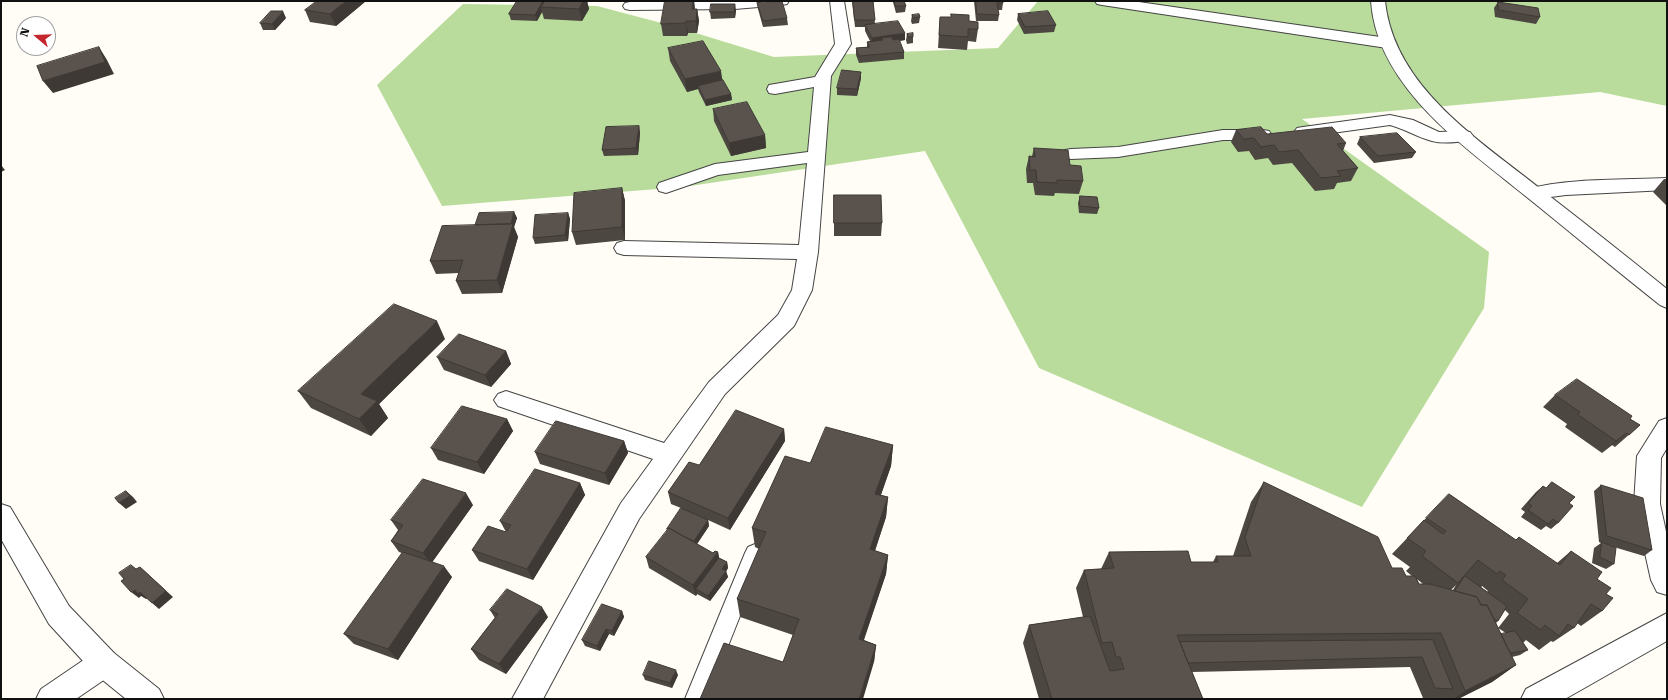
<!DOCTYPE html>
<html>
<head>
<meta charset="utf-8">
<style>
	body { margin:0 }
	#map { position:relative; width:1668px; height:700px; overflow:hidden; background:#fffdf5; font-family:"Roboto Serif",serif }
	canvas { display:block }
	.frame { position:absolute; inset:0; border:2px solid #111; pointer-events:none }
	.north { position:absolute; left:16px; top:16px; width:40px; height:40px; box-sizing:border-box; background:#fff; border:1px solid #a0a0a0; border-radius:50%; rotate:289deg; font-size:11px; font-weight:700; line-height:16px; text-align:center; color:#111 }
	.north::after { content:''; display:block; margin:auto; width:14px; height:18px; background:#c4262e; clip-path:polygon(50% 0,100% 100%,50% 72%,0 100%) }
</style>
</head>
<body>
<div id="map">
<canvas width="1668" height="700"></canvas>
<div class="frame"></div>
<div class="north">N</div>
</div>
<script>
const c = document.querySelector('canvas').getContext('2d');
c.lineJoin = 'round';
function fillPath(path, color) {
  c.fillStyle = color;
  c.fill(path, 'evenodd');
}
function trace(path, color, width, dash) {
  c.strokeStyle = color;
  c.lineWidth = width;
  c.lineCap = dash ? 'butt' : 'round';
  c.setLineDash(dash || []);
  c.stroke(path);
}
fillPath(new Path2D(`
	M1038,1h629v105l-67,-14 -298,27 187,133 -5,56 -122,199 -323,-139 -114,-217 -242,36 -241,19 -65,-121 86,-81 134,2 76,20 101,31 224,-9z`), '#b9dc9c');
const service = new Path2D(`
	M755,544l7,3 3,6 -58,146h-22l60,-146 3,-6z`);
const minor = new Path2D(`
	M789,1l-2,3 -5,1 -47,4 -105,1 -5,-1 -2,-3 2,-3 5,-1z
	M830,1h14l7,43 -20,32 -13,176 -6,38 -18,36 -69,68 -86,125 -96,180h-31l109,-196 32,-44 -155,-53 -4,-6 4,-6 8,-3 158,52 45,-61 69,-67 14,-25 5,-31 -173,-4 -7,-2 -3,-5 3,-5 7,-2 175,4 8,-82 -89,12 -52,18 -7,-2 -2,-4 2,-4 56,-19 93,-12 6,-65 -39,7 -6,-1 -2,-4 2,-4 6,-1 40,-7 20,-33z
	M1095,1h37l255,37 5,2 3,3 -3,3 -5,2 -285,-43 -5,-1z
	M1390,115l23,5 26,12 25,-1 6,1 3,4 -3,4c-11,2 -27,4 -38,1 -15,-4 -27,-12 -42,-16l-87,12 -6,-1 -3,-4 3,-4 6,-1z
	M1223,130h40l6,1 3,4 -3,4 -6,1h-40l-105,17 -47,2 -6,-1 -3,-4 3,-4 6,-1 47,-2z
	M1667,178v12l-101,5 -31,4 -7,-2 -2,-4 2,-4c40,-11 97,-9 139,-11z
	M1667,418v30l-6,10 -1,46 7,32v59l-10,-3 -6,-12 -17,-76 3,-48 22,-35z
	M104,649l10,4 4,10 -4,10 -38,26h-40l5,-10 53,-36z`);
const tertiary = new Path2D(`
	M1371,1h14c9,87 96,140 158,190 42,32 83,65 124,98v19l-7,-3c-43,-34 -85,-69 -127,-103 -63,-52 -156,-112 -162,-201z
	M1,504l9,3 59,99 45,47 45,36 5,10h-38l-32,-26 -45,-49 -48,-85z
	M1667,613v28l-102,58h-44l5,-10z`);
trace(service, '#444', 2);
trace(minor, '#444', 2);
trace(tertiary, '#444', 2);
fillPath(service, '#fff');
fillPath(minor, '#fff');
fillPath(tertiary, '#fff');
fillPath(new Path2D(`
	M366,1l-30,25 -26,-4 -5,-12z
	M517,1h70l2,8 -7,12 -38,-2 -2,-7 -5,9 -26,-1 -2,-6z
	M665,1h29l1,8h2l2,12 -2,12h-9l-1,3h-24l-2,-12z
	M852,1h21l2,23 30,16 -6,1 5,11v7l-45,4 -3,-8v-7l11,-1v-5l3,-1 -5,-10v-4h-10z
	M886,1h18l2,5 -1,6 -9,1 -3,-11h-7z
	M974,1h29v2l-1,7h-4l1,5 -1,6h-22z
	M1498,2l42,15 -4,7 -41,-7 -1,-9z
	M757,3l30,15 1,7 -25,2 -5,-18z
	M736,10l-1,8 -24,1 -1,-7z
	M1018,14l38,11 -2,7 -30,2 -7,-14z
	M912,15l8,2 -1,6 -7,1 -1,-3z
	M940,17l29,4 9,8 -2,13 -8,-1 -1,9 -29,-2z
	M286,18l-11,12h-12l-3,-7z
	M907,34l6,3v6l-6,1 -1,-4z
	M668,48l54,32 9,14 1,6 -26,6 -7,-14 -1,-3 -11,3 -17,-31z
	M861,78l-4,18 -20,-1v-7z
	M713,109l52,26 1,13 -35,8 -17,-35z
	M639,126l1,7 -2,22 -34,1 -2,-6z
	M1236,130l31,4 79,9 -3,8 15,17 -7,13 -14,2 -3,6 -19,2 -23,-28 -19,2 -5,-7 -13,2 -6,-9 -11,1 -7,-10z
	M1360,137l56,15 -4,6 -38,5 -17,-19z
	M1034,148l36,17 13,16 -4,13 -24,-1 -1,3 -19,-1 -2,-12h-6l-1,-14 3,-13h3z
	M1664,179h3v27l-14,-14z
	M622,188l3,13v39l-49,5 -4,-13z
	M834,195l48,28 -1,13h-47z
	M1080,196l19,12 -2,6 -18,-1 -1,-10z
	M514,212l3,6 -3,9 4,10 -16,56 -40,1 -6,-13 3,-8 -23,1 -6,-13z
	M568,213l2,6 -2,22 -33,3 -2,-6z
	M445,339l-66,65 9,14 -17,18 -60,-28 -13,-17z
	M506,351l5,13 -20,23 -47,-17 -7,-13z
	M1555,395l75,24 10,6 -25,22 -3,-2 -10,8 -37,-26 2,-3 -24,-17z
	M507,419l6,12 -29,43 -46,-14 -7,-12z
	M784,429l1,12 -55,89 -22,-10 1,6 -12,18 16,9 5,-1 1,6 8,4 1,6 -2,3 2,6 -18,24 -13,-7 -1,2 -47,-28 -3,-11 22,-27 -1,-1 14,-21 -10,-4 -3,-12 31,-27z
	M624,441l4,12 -19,32 -69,-21 -5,-12z
	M893,445l-2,21 -10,29 7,2 -2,20 -11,34 13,4 -2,19 -22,66 12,5 -2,17h-91l10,-27 -53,-18 -3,-18 22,-50 -4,-2 -3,-19 58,-65z
	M1264,482l128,86 14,8h6l-6,-5 4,-4 -18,-13 57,-60 67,46 41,23 14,-12 26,28 9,15 -4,17 -21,15 -4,-3 -3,5 -21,14 -2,-1 -12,9 -13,-10 -3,3 5,7 -8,5 -8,2 4,8 -24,17 -34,17h-18l-1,-1h-16l-13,-31 -218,5 11,27h-164l-16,-56 6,-18 54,-8 -7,-29 8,-18 17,-1 8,-17 82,10h22l3,-6h17l18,-54zM1417,579l6,5h-4zM1456,585l-3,5h-2zM1482,586l6,5 -1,1 -6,-4zM1505,610l4,4 -11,14 8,5 -5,1 -5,-11 2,-2z
	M1552,482l17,21 -11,20 -7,6 -5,-3 -5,4 -20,-13 4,-5 -4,-3 15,-17 7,-6 3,2z
	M580,483l5,12 -52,85 -54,-19 -7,-11 34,-18 -6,-11z
	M1601,485l51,65 -8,6 -37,-11 7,19 -8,5 -14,-6 2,-15 7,-5 -2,-1 -5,-51z
	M473,505l-41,57 20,15 -54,83 -44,-16 -10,-10 58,-81 -3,-1 -8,-11 7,-11 -7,-10z
	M490,610l58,7 -42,57 -27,-14 -8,-11 24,-31z
	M622,611l2,6 -10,19 -5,-2 -9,17 -15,-5 -3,-6z
	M643,675h35l-6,13 -27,-8z`), '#4d4742');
fillPath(new Path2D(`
	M346,1h20l-30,25 -6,-12z
	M543,1h5l-7,6 1,5 -5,9 -2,-6z
	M582,1h5l2,8 -7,12 -3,-12z
	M693,1h1l1,10 -1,11 -2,-13z
	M735,4l1,6 -1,8 -1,-6z
	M697,9l2,12 -2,12 -1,-12z
	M283,11l3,7 -11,12 -3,-6z
	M686,21l2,12 -1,3 -1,-13z
	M905,33v7l-22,3v-3l-1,-2v5l-10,2v-7z
	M99,47l8,13 7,14 -61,19 -10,-12z
	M721,71l2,13 -25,2v3l-11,3 -2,-13z
	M861,72v6l-4,18v-7z
	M731,94l1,6 -26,6 -1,-6z
	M639,126l1,7 -2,22 -2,-7z
	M765,135l1,13 -35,8 -2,-13z
	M1,165l4,5 -4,2z
	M622,188l3,13v39l-3,-13z
	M514,212l3,6 -3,9 4,10 -16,56 -5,-13z
	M568,213l2,6 -2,22 -3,-6z
	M437,321l8,18 -66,65 9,14 -17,18 -12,-17 2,-25z
	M506,351l5,13 -20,23 -6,-12z
	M507,419l6,12 -29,43 -7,-12z
	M784,429l1,12 -55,89 -2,-12z
	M1626,433l-14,12 -10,8 14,-12z
	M624,441l4,12 -19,32 -4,-12z
	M893,445l-2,21 -17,48 1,-20z
	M580,483l5,12 -52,85 -6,-11z
	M126,491l7,6 4,5 -11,7 -7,-6z
	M466,493l7,12 -42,59 -8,-11z
	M888,497l-2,20 -17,51 1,-19z
	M708,520l1,6 -14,21 -1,-6z
	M718,552l2,11 -24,26 1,5 -1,2 -3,-11z
	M888,555l-2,19 -28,82 1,-17z
	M727,562l1,6 -4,7 -2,-6z
	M444,566l8,11 -54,83 -10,-11z
	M140,567l33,30 -14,12 -7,-6z
	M726,571l2,6 -18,24 -2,-5z
	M135,590l5,2 8,6 -2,1 -5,-3 -2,2 -8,-6z
	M542,607l6,10 -42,57 -7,-10z
	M622,611l2,6 -10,19 -2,-5z
	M606,629l3,5 -9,17 -3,-5z
	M876,645l-2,17 -11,37h-4z
	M1516,665l-24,17 -34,17h-4l11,-8z
	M676,670l2,5 -6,13 -2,-5z`), '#3f3936');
const building = new Path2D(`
	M317,1h29l-16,13 -25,-4z
	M517,1h26l-8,14 -26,-1z
	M545,1h38l-4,8 -38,-2z
	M665,1h28l-1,8h5l-1,12h-10v2l-25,1z
	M778,1h4l5,17 -24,3 -6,-18z
	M853,1h20l2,19h-20z
	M894,1h10l2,5h-10z
	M976,1h27v2h-6l2,12 -22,-1z
	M1498,2l40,6 2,9 -41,-7z
	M711,4h24l-1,8h-24z
	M271,11h12l-11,13 -12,-1z
	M1048,11l8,14 -31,2 -7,-13z
	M919,14l1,3 -7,1 -1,-3z
	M951,14l18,1v6l9,1v7h-10v8l-29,-2 1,-18h11z
	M898,21l7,12 -33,5 -7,-13z
	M913,33v4h-5l-1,-3z
	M892,37l1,3 6,-1 5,13 -45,4 -3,-8 14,-1 -3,-5 16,-2 -1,-2z
	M703,41l18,30 -36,8 -17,-31z
	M99,47l6,15 -62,19 -6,-15z
	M842,70l19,2 -4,17 -20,-1z
	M723,80l8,14 -26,6 -7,-14z
	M747,102l18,33 -36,8 -16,-34z
	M639,126l-3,22 -34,2 4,-23z
	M1261,127l6,7 65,-7 14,16 -9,1 21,24 -21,3 4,5 -20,2 -23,-28 -19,2 -5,-7 -13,2 -7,-9 -10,1 -8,-9z
	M1397,133l19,19 -38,4 -18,-19z
	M1034,148l34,2 2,15 11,1 2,15 -26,-1v3l-20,-1 -1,-12h-6l-1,-14 6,1z
	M622,188v39l-50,5 2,-39z
	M834,195h47l1,28h-48z
	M1080,196l17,1 2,11 -19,-2z
	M514,212l-3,12 -36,1 4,-12z
	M568,213l-3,22 -32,3 2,-23z
	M513,224l-16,56 -41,1 7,-21 -33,1 12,-35z
	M394,304l43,17 -76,73 16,7 -18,18 -61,-28z
	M459,334l47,17 -21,24 -48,-18z
	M1577,379l55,37 -2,3 10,6 -11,10 -3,-2 -10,8 -39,-27 3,-2 -25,-17z
	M462,406l45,13 -30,43 -46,-14z
	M736,410l48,19 -56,89 -60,-26 21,-30 10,3z
	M556,421l68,20 -19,32 -70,-21z
	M826,427l67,18 -18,49 13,3 -18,52 18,6 -29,84 17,6 -17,54h-159l24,-56 59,19 16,-43 -62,-20 29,-67 -14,-4 33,-72 25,7z
	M535,469l45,14 -53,86 -55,-19 16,-24 18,6 5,-7 -11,-4z
	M423,479l43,14 -43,60 -32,-12 12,-16 -12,-5z
	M1264,482l114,55 14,31h10l4,8h9l4,8h11l47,13 4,8h6l29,60 -51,26 -24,-58 -264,2 26,64h-151l-23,-74 61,-9 20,55 14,-2 -4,-12h-4l-4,-15 -10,1 -18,-73 30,-2 -5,-16 79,-1 3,11h27l-2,-6h35l-6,-18z
	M1552,482l23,15 -6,6 4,3 -15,17 -5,-4 -5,5 -20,-14 4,-4 -4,-3 15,-17 3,2z
	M1601,485l42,13 9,52 -45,-14z
	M126,491l4,5 -11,7 -4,-5z
	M1449,494l67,46 3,-3 41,28 11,-14 31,21 -5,7 14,9 -5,6 7,4 -11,13 -11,-7 -17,24 -6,-4 -9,12 -14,-11 -4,5 -24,-17 11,-14 -26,-19 4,-5 -7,-4 -2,3 -19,-14 -20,23 -36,-27 4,-5 -19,-13 17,-18 19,14 3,-3 -20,-13z
	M681,508l27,12 -14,21 -13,-6 -12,-7 -1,1h-1z
	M669,528l44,25 2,-2 3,1 -25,33 -47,-28z
	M1602,542l14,6 -2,16 -14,-7z
	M403,552l41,14 -56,83 -44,-15z
	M719,558l8,4 -5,7 4,2 -18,25 -12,-7z
	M131,565l5,4 4,-2 26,24 -14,12 -12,-11 -2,2 -3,-4 -4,2 -10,-11 3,-2 -5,-6z
	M1465,576l42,30 -9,15 -4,-2 -7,-14h-6l-4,-8 -22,-6z
	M507,589l35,18 -43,57 -28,-15 27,-35 -8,-4z
	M602,604l20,7 -10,20 -6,-2 -9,17 -15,-6z
	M1515,631l13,19 -17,3 -4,-6 -6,-13z
	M1433,640l20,49 -18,-1 -13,-31 -234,6 -8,-21z
	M649,661l27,9 -6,13 -27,-8z`);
fillPath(building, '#5a524d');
trace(building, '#3f3936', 1);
</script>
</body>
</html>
